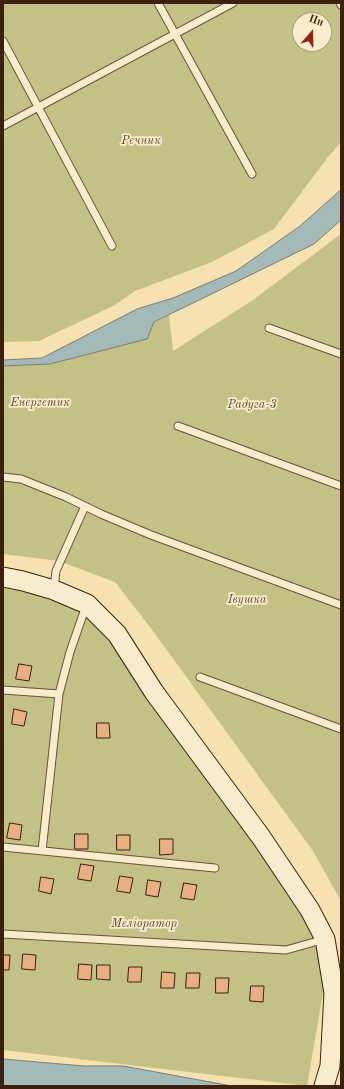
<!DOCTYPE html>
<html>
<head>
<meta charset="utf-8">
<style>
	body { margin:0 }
	#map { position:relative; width:344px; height:1089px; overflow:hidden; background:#f6e1b1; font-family:"Old Standard TT",serif }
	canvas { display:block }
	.frame { position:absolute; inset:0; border:4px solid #3c2110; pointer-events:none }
	.north { position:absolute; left:292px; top:12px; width:40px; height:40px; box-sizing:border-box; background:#f9eccc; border:1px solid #ad9b81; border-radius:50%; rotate:20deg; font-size:11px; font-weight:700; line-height:16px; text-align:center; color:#3c2110 }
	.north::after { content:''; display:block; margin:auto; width:14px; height:18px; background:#8f2418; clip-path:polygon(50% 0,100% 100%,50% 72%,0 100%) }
</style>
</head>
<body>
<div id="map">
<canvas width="344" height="1089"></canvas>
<div class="frame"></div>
<div class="north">Пн</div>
</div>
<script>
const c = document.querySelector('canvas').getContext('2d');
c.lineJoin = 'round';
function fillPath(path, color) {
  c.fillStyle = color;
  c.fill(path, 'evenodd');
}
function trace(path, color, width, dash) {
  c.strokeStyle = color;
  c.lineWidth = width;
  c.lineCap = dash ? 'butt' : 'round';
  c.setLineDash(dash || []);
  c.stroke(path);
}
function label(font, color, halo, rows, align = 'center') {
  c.font = font + ' "Old Standard TT",serif';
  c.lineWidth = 3.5;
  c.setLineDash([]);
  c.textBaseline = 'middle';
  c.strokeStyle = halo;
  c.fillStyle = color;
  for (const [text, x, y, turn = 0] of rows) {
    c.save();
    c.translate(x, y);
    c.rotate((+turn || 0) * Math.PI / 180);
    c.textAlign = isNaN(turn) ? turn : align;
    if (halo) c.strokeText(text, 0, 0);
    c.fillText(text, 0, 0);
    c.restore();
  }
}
fillPath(new Path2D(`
	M3,3h338v139l-13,15 -54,72 -62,33 -77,29 -20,14 -76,36 -36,1zM300,20h24v24h-24z
	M341,234v667l-28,-50 -163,-224 -35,-45 -56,-21 -56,-7v-188l47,-2 96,-25 8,-16 15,-8 4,36 80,-51z
	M3,588l54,8 55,26 197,294 18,54 -20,116 -304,-36z`), '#c4c186');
const water = new Path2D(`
	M341,190v30l-27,24 -160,78 -7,17 -97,25 -47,2v-6l39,-2 95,-49 36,-11 63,-27 64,-45z
	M3,1059l81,7h39l109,20h-229z`);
fillPath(water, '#a3bab8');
trace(water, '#7a7d75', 1);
const building = new Path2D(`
	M19,664l13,2 -3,15 -13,-2z
	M14,709l13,3 -3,14 -12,-2z
	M97,723h12l1,15h-13z
	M10,823l12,2 -2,15 -13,-2z
	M75,834h13v15h-13z
	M117,835h13v15h-13z
	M160,839h13v15l-13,1z
	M81,864l13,2 -3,15 -13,-2z
	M120,876l13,2 -3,15 -13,-2z
	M41,877l13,2 -3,15 -12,-3z
	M148,880l13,2 -3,15 -12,-2z
	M184,883l13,2 -3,15 -13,-2z
	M23,954l13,1 -1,15 -13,-1z
	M3,955h7l-1,15h-6z
	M79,964l13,1 -1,15 -13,-1z
	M97,965h13v15l-13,-1z
	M129,967h13l-1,15h-13z
	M162,972l13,1 -1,15h-13z
	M187,973h13l-1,15h-13z
	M216,978h13l-1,15h-12z
	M251,986h13l-1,16 -13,-1z`);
fillPath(building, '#e8af83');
trace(building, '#3c2110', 1);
const lane = new Path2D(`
	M158,3l94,171
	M340,3l1,2
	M3,41l109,205
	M3,126l230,-123
	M269,328l72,26
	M178,426l163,60
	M3,477l18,2 45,18 35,17 50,21 190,70
	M54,588l2,-17 29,-65
	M200,677l141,52
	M3,690l56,4
	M3,847l212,21
	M42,851l17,-157 11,-42 16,-46
	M3,934l283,16 39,-11`);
const secondary = new Path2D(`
	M3,577l20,4 31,9 33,14 30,30 37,58 107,145 49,73 15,29 9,54 -4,73 -6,20`);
trace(lane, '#6a5138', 9);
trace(secondary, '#3c2110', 21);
trace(lane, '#f9eccc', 7);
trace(secondary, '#f9eccc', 19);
label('italic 12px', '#5e492e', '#f9eccc', [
	["Речник",141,141],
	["Енергетик",40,403],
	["Радуга-3",252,405],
	["Івушка",247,600],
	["Меліоратор",144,924]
]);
</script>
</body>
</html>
